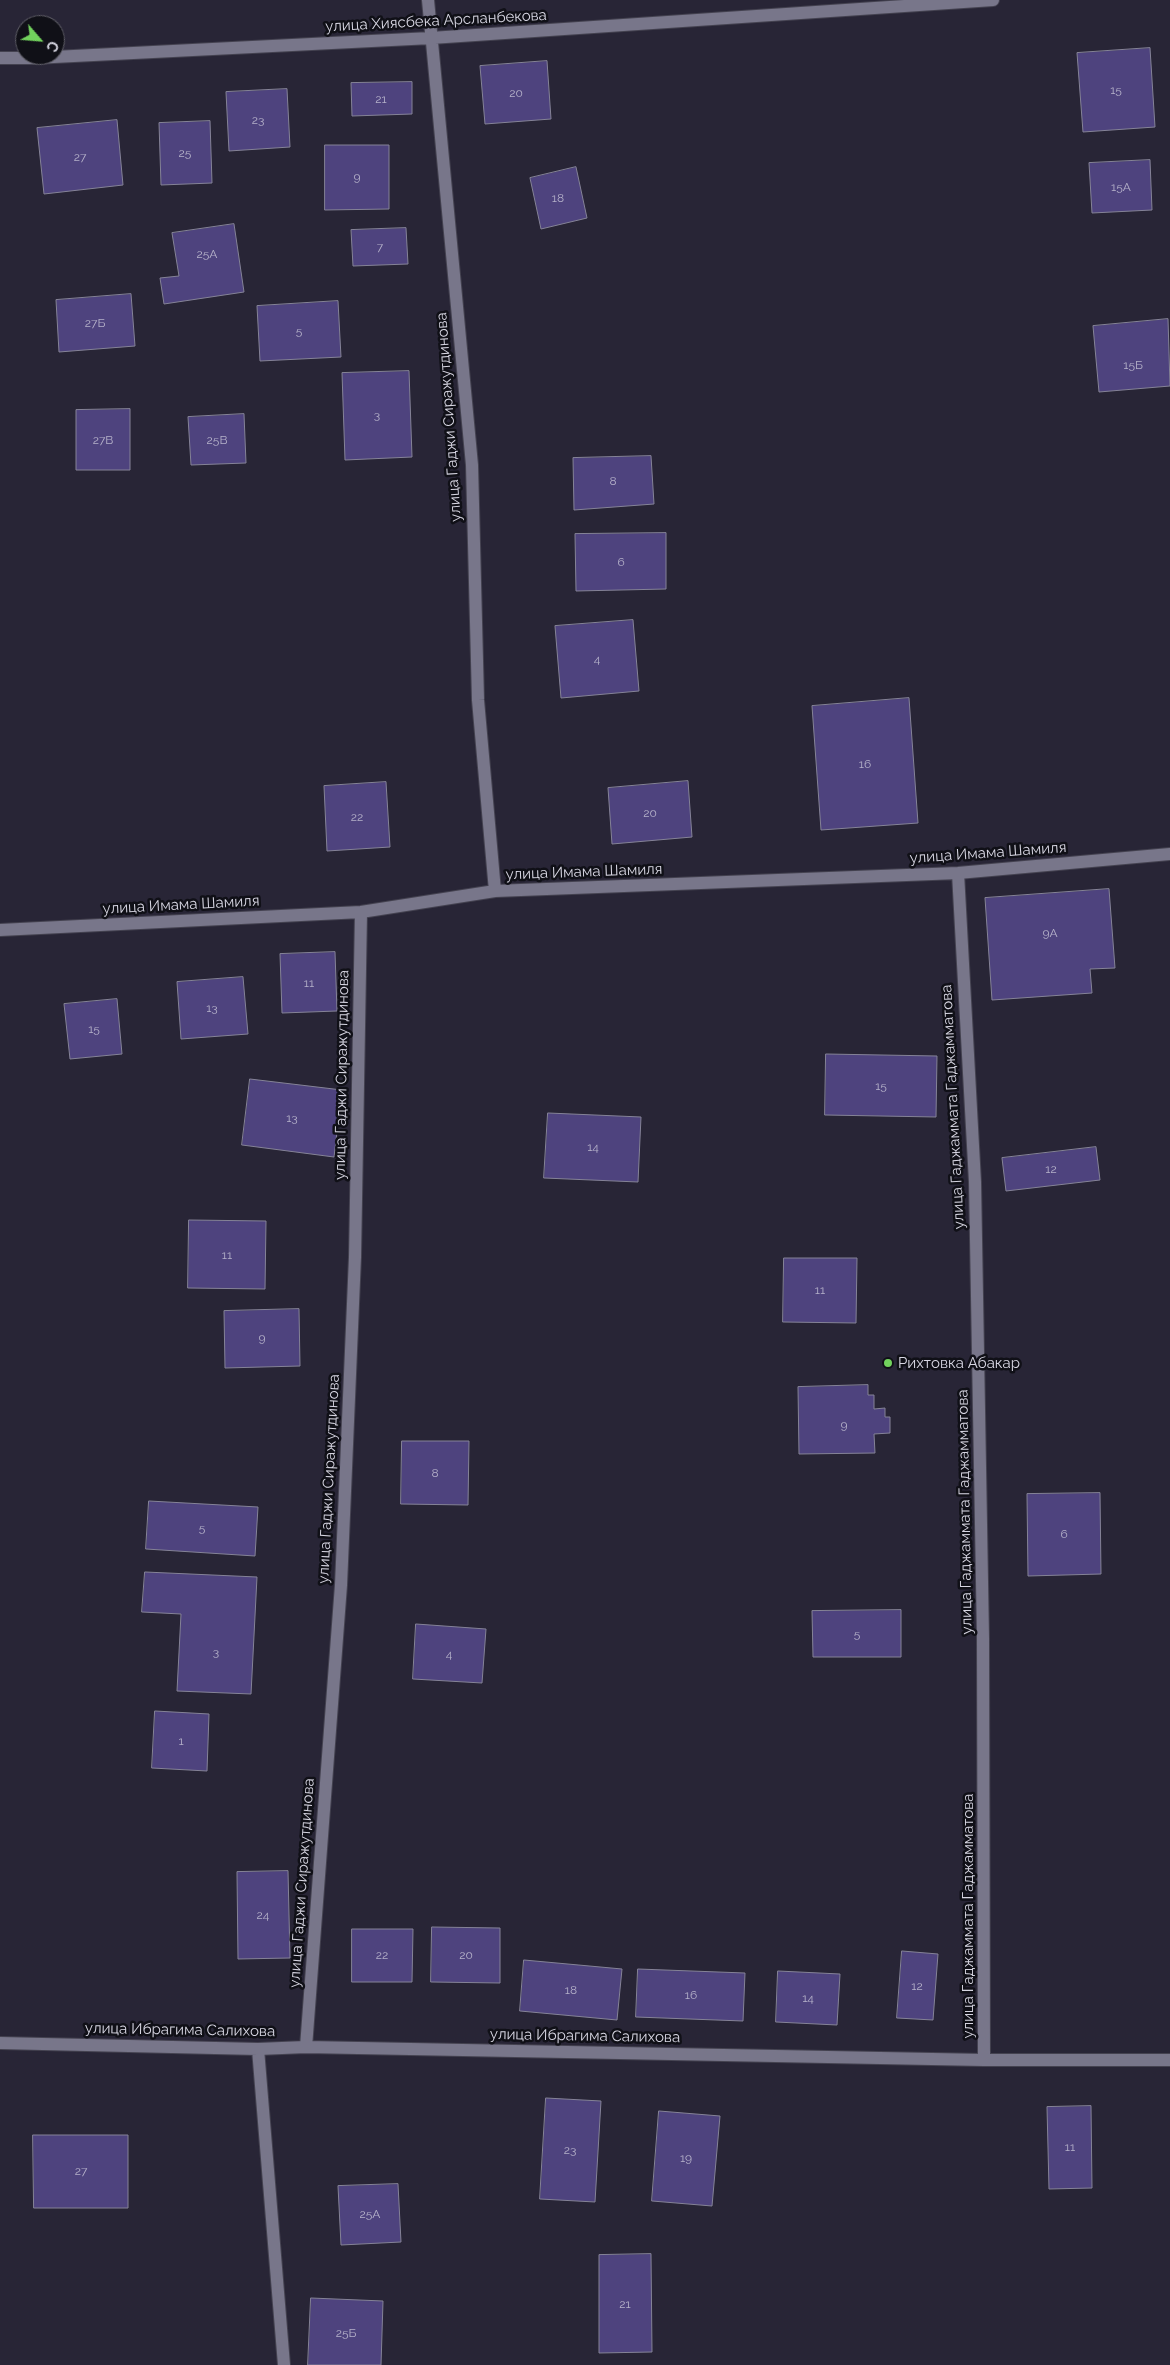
<!DOCTYPE html>
<html>
<head>
<meta charset="utf-8">
<style>
	body { margin:0 }
	#map { position:relative; width:1170px; height:2365px; overflow:hidden; background:#282536; font-family:Raleway,sans-serif }
	canvas { display:block }
	.north { position:absolute; left:15px; top:15px; width:50px; height:50px; box-sizing:border-box; background:#101017; border:1px solid #605f68; border-radius:50%; rotate:117deg; font-size:14px; font-weight:700; line-height:20px; text-align:center; color:#d7d6e2 }
	.north::after { content:''; display:block; margin:auto; width:18px; height:22px; background:#72d25d; clip-path:polygon(50% 0,100% 100%,50% 72%,0 100%) }
</style>
</head>
<body>
<div id="map">
<canvas width="1170" height="2365"></canvas>
<div class="north">С</div>
</div>
<script>
const c = document.querySelector('canvas').getContext('2d');
c.lineJoin = 'round';
function fillPath(path, color) {
  c.fillStyle = color;
  c.fill(path, 'evenodd');
}
function trace(path, color, width, dash) {
  c.strokeStyle = color;
  c.lineWidth = width;
  c.lineCap = dash ? 'butt' : 'round';
  c.setLineDash(dash || []);
  c.stroke(path);
}
function label(font, color, halo, rows, align = 'center') {
  c.font = font + ' Raleway,sans-serif';
  c.lineWidth = 5;
  c.setLineDash([]);
  c.textBaseline = 'middle';
  c.strokeStyle = halo;
  c.fillStyle = color;
  for (const [text, x, y, turn = 0] of rows) {
    c.save();
    c.translate(x, y);
    c.rotate((+turn || 0) * Math.PI / 180);
    c.textAlign = isNaN(turn) ? turn : align;
    if (halo) c.strokeText(text, 0, 0);
    c.fillText(text, 0, 0);
    c.restore();
  }
}
const building = new Path2D(`
	M1150,48l5,79 -72,5 -6,-79z
	M547,61l4,58 -66,5 -5,-58z
	M412,82v32l-60,2 -1,-33z
	M287,89l3,58 -61,4 -3,-59z
	M117,120l6,65 -79,9 -7,-66z
	M210,121l2,62 -51,2 -2,-62z
	M325,145h64v64l-64,1z
	M1150,160l2,50 -60,3 -3,-50z
	M576,167l11,51 -46,11 -11,-51z
	M234,224l10,68 -80,12 -4,-26 19,-2 -7,-43z
	M406,228l2,36 -55,2 -2,-36z
	M131,294l4,52 -76,6 -3,-52z
	M338,301l3,56 -81,4 -3,-55z
	M1168,319l2,67 -71,6 -6,-66z
	M409,371l3,86 -67,3 -3,-87z
	M130,409v61h-54v-60z
	M244,414l2,49 -55,2 -3,-48z
	M651,456l3,48 -80,6 -1,-52z
	M666,533v56l-90,2 -1,-57z
	M633,620l6,71 -78,7 -6,-72z
	M909,698l9,125 -97,7 -9,-124z
	M688,781l4,56 -80,7 -4,-56z
	M386,782l4,65 -63,4 -3,-65z
	M1109,889l6,79 -25,1 2,24 -100,7 -7,-102z
	M335,952l2,59 -55,2 -2,-59z
	M243,977l5,57 -67,5 -4,-57z
	M117,999l5,55 -52,5 -6,-55z
	M826,1054l111,2 -1,61 -111,-2z
	M250,1079l92,11 -8,67 -92,-12z
	M548,1113l93,4 -3,65 -94,-4z
	M1096,1147l4,33 -94,11 -4,-33z
	M189,1220l77,1 -1,68 -77,-1z
	M784,1258h73l-1,65 -73,-1z
	M299,1309l1,57 -75,2 -1,-57z
	M868,1385v10h6v14l11,-1v9h5v16l-16,1 1,19 -76,1 -1,-67z
	M402,1441h67l-1,64 -67,-1z
	M1100,1493l1,81 -73,2 -1,-82z
	M149,1501l109,6 -3,49 -109,-7z
	M145,1572l112,5 -6,117 -74,-3 4,-77 -39,-2z
	M901,1610v47h-88l-1,-46z
	M416,1624l70,5 -4,54 -69,-4z
	M155,1711l54,3 -2,57 -55,-3z
	M288,1871l2,87 -52,1 -1,-87z
	M432,1927l68,1v55l-69,-1z
	M352,1929h61l-1,53h-60z
	M902,1951l36,3 -5,66 -36,-2z
	M524,1960l98,9 -5,51 -97,-9z
	M638,1969l107,4 -2,48 -107,-4z
	M778,1971l62,3 -3,51 -61,-3z
	M546,2098l55,3 -6,101 -55,-3z
	M1091,2106l1,82 -43,1 -2,-82z
	M659,2111l61,5 -8,90 -60,-5z
	M33,2135h95v73h-94z
	M398,2184l3,58 -60,3 -3,-59z
	M651,2254l1,98 -53,1v-98z
	M311,2298l72,3 -2,64h-73z`);
fillPath(building, '#4e437e');
trace(building, '#858397', 1);
const minor = new Path2D(`
	M428,0l44,465 6,235 17,191
	M0,58h34l397,-20 562,-38
	M958,873l17,309 8,456 1,422
	M0,930l361,-18 134,-21 463,-18 212,-19
	M0,2043l258,6 48,-2 678,13h186
	M306,2047l35,-462 14,-328 6,-345
	M258,2049l26,316`);
trace(minor, '#444250', 14);
trace(minor, '#78768a', 12);
for (const [x, y, r, color] of [
	[888,1363,5,"#72d25d"]
]) {
  const dot = new Path2D();
  dot.arc(x, y, r, 0, 2 * Math.PI);
  c.fillStyle = color;
  c.fill(dot);
  trace(dot, '#101017', 2);
}
label('12px', '#b5b1c9', null, [
	["15",1116,90],
	["20",516,93],
	["21",381,99],
	["23",258,120],
	["25",185,153],
	["27",80,157],
	["9",357,177],
	["15А",1121,187],
	["18",558,198],
	["7",380,247],
	["25А",207,254],
	["27Б",95,323],
	["5",299,331],
	["15Б",1133,365],
	["3",377,415],
	["27В",103,440],
	["25В",217,440],
	["8",613,481],
	["6",621,562],
	["4",597,659],
	["16",865,764],
	["20",650,813],
	["22",357,817],
	["9А",1050,933],
	["11",309,983],
	["13",212,1008],
	["15",94,1029],
	["15",881,1086],
	["13",292,1118],
	["14",593,1147],
	["12",1051,1169],
	["11",227,1255],
	["11",820,1290],
	["9",262,1338],
	["9",844,1425],
	["8",435,1473],
	["5",202,1528],
	["6",1064,1534],
	["5",857,1634],
	["3",216,1652],
	["4",449,1654],
	["1",181,1741],
	["24",263,1915],
	["22",382,1955],
	["20",466,1955],
	["12",917,1986],
	["18",571,1990],
	["16",691,1995],
	["14",808,1998],
	["11",1070,2147],
	["23",570,2150],
	["19",686,2158],
	["27",81,2171],
	["25А",370,2214],
	["21",625,2304],
	["25Б",346,2333]
]);
label('15px', '#d7d6e2', '#101017', [
	["улица Хиясбека Арсланбекова",436,21,-3],
	["улица Гаджи Сиражутдинова",449,417,-94],
	["улица Имама Шамиля",988,853,-4],
	["улица Имама Шамиля",584,872,-2],
	["улица Имама Шамиля",181,905,-3],
	["улица Гаджи Сиражутдинова",342,1075,-89],
	["улица Гаджаммата Гаджамматова",953,1107,-93],
	["улица Гаджи Сиражутдинова",329,1479,-87],
	["улица Гаджаммата Гаджамматова",965,1512,-91],
	["улица Гаджи Сиражутдинова",302,1883,-86],
	["улица Гаджаммата Гаджамматова",968,1916,-90],
	["улица Ибрагима Салихова",180,2030,1],
	["улица Ибрагима Салихова",585,2036,1]
]);
label('15px', '#d7d6e2', '#101017', [
	["Рихтовка Абакар",898,1363]
], 'left');
</script>
</body>
</html>
